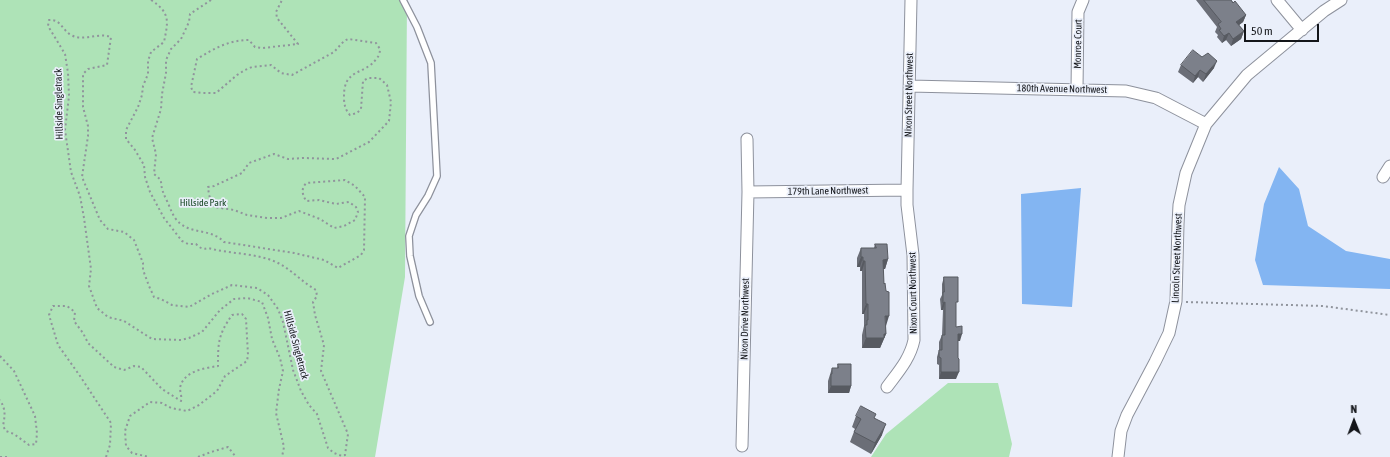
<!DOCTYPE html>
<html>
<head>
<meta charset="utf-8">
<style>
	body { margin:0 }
	#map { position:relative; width:1390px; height:457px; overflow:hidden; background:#eaeffa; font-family:"Asap Condensed",sans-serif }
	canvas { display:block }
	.north { position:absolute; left:1334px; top:401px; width:40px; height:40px; -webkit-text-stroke:3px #eaeffa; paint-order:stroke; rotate:359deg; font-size:11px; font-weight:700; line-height:16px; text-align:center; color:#14161a }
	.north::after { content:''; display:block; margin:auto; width:14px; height:18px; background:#14161a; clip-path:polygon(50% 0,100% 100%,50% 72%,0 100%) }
	.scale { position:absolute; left:1244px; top:24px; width:75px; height:18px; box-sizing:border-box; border:2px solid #14161a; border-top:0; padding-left:5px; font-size:12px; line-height:14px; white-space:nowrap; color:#14161a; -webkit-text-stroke:3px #eaeffa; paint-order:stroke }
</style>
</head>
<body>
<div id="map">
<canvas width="1390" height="457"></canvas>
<div class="north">N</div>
<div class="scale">50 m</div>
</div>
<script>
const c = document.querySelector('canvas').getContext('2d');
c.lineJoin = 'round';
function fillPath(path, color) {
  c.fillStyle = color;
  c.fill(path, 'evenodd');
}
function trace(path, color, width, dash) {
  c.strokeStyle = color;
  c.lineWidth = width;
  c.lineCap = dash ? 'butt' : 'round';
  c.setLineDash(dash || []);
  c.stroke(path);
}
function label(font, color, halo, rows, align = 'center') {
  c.font = font + ' "Asap Condensed",sans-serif';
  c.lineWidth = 3.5;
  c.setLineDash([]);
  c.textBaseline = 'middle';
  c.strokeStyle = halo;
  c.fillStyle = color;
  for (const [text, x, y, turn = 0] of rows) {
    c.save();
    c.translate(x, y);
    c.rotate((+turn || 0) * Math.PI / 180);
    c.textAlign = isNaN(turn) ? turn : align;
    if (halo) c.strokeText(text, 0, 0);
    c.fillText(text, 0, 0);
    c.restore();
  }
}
fillPath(new Path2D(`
	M0,0h407l-2,277 -30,180h-375z
	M948,383h50l14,61 -3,13h-138l15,-23z`), '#aee3b7');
fillPath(new Path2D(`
	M1279,167l20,22 9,37 38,25 44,8v30l-127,-4 -8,-25 9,-56z
	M1081,188l-9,119 -50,-3 -1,-110z`), '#83b5f2');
const service = new Path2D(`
	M403,0l14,27 14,36 6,113 -9,20 -12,19 -7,21 1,20 9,40 11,26`);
const minor = new Path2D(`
	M1277,0l25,30
	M910,86l216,5 30,7 50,26
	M1077,89l1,-77 5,-12
	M1383,177l7,-11
	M748,192l159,-2
	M887,387c11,-15 23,-28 27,-47l-1,-85 -6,-50v-15l4,-190
	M742,446l6,-254 -1,-53
	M1118,457l3,-26 6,-16 28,-53 14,-29 7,-32 2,-77 1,-19 7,-32 20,-49 41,-49 77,-64 17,-11`);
trace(service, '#8d919c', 8);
trace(minor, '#8d919c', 13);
trace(new Path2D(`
	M151,0c20,13 17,22 13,42l-13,10 -3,9v13l-5,12 -1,9 -4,12 -12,23v9l9,11 9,15 1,12 5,15 14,26 18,23 6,3h8c4,4 7,6 12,4 22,6 48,5 68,14 15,7 26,20 40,28l1,6 -4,6 2,13 9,30 -3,26 27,63 -3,21 -3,1 -8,-3 -6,-5 -11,-34 -8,-9 -8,-14 -8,-21 -10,-48 -5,-13 -10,-14 -11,-7 -25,-3 -20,9 -23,13 -17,-2 -11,-6 -7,-2 -5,-11 -6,-16v-7l-9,-23 -10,-8 -16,-3 -8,-9 -18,-43 6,-41v-10l-5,-19v-33l5,-5 19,-4 4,-28c-13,-5 -27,5 -40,-2 -9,-5 -10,-16 -22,-15l-1,6 17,28 3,19 1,23 -4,34 6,42 9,24 4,22 7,51 -2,17 8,22 11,9 16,4 28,18 29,1 8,-2 13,-6 18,-22 14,-11 13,-1 15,4 6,16 4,21 8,19 3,13 -4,18 -3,24 8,34 -2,10
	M211,0l-21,14 -1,8 -8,17 -10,10 -5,11v13l-4,21 -1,15 -9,29 4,16 -2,20 7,6c0,9 3,15 7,23 2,5 4,10 7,15 13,18 35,9 49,24l70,11 30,7 14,8 23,-13 3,-5 1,-53 -10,-11 -10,-6 -39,3c-5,7 -4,10 0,18l13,-1 17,4 13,-2 7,5 2,5 -3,8 -11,6 -10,2 -14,-9 -21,-8 -18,7h-14l-20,-3 -13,-5 -20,-3 -5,-12 -1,-8 6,-1 28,-13 7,-10 25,-9 14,5 15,-1 33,1 33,-17 20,-21 2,-19 -4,-17 -8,-7h-11l-5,3 -2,28 -4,4 -7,2c-4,-4 -6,-10 -6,-17 -1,-31 21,-22 33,-40 2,-2 3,-6 3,-9l-4,-6 -28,-4 -4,2 -10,11 -42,23 -11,-2 -10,-8 -19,2 -7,3 -8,5 -21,18h-14l-9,-1 -2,-5 6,-28c16,-10 32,-19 52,-19l6,7 8,1 35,-4 -21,-26 -1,-6 6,-12
	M1186,302l137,4 67,9
	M0,356l14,15 21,45 2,17 -1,11 -7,1 -15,-11 -8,-3 -3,-5c2,-11 3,-16 -3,-26
	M0,457h7
	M106,457l4,-12 1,-22 -31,-47 -22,-31 -9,-30 4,-9h14l8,6 -1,9 9,12 5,10 26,24 10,3 10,-4 7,1 21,22 19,12c1,-5 -1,-9 -1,-13 3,-17 25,-20 38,-22 0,-23 0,-31 14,-51l10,-1 4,5 2,36 -1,6 -22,15 -8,15 -18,14 -12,6 -16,-3 -9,-5 -12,-1 -20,14 -5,15 1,15 6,7 17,4
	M198,457l13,-5 17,-5 8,10`), '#90949c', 2, [2, 3]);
trace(service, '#fff', 5.5);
trace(minor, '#fff', 11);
fillPath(new Path2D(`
	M1196,0h35l15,15 -3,7 -4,3 5,6 -3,8 -10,7 -5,-6 -4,3 -5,-6 1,-2 -3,-3 2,-5z
	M1181,65l33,3 -11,14 -5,-5 -5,6 -15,-11z
	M875,244l13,15 -3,10h-2l3,65 -6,14h-18v-13l2,-9v-12h-2v-43h-2v-4h-3v-9l4,-10h13z
	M944,277l12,29v21l4,14h-2l-2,38h-17v-14l-2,-1v-7l2,-7v-8l3,-7 1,-25h-2l-1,-11 2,-4v-11z
	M838,364l13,22 -2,7h-21v-12l4,-13h5z
	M856,416l19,2 7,17 -11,19 -21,-12 5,-13 -3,-2z`), '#6b6e77');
fillPath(new Path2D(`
	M1246,15l-3,7 -9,7 2,-7z
	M1244,31l-3,8 -10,7 2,-7z
	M1229,33l-3,7 -4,3 2,-7z
	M1217,61l-3,7 -11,14 3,-8z
	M1200,70l-2,7 -5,6 2,-7z
	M861,257h2l-3,10h-3z
	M888,259l-3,10h-5l3,-9z
	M863,261h2l-3,10h-2z
	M945,302l-2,8h-2l2,-7z
	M866,304h2l-4,10h-2z
	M885,316h4l-3,10z
	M886,334l-6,14h-18l4,-10z
	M958,334h4l-2,7h-4z
	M941,372h18l-3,7h-17z
	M831,386h20l-2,7h-21z
	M886,424l-4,11 -11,19 4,-11z`), '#575a61');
const building = new Path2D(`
	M1204,0h27l2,3 2,-2 11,14 -10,7 8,9 -11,8 -4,-6 -5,3 -5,-6 2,-1 -3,-5 3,-2z
	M1193,50l9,7 6,-4 9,8 -11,13 -6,-4 -5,6 -14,-11z
	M875,244h12l1,15 -5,1 1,24 1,-1 1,8 3,1v24h-4l1,18h-2v4h-18l-1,-13h2v-5h1v-16h-2l-1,-43h-2v-4h-2v-9h15z
	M944,277h14v25h-2v25l6,-1v8h-4v24l1,1v13h-18v-14l-2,-1v-7h3v-15h3v-33l-2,1v-11h1z
	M838,364h13v22h-20v-12h1v-6h6z
	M861,406l15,8 -2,4 12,6 -11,19 -21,-11 7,-13 -5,-3z`);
fillPath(building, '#7c808a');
trace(building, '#575a61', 1);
label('10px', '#14161a', '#eaeffa', [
	["Monroe Court",1078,44,-89],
	["180th Avenue Northwest",1062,89,1],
	["Nixon Street Northwest",909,95,-89],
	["Hillside Singletrack",59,104,-91],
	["179th Lane Northwest",828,191,-1],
	["Lincoln Street Northwest",1177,258,-88],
	["Nixon Court Northwest",913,293,-91],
	["Nixon Drive Northwest",745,319,-89],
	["Hillside Singletrack",296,345,75]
]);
label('10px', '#164623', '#eaeffa', [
	["Hillside Park",203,203]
]);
</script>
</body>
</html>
